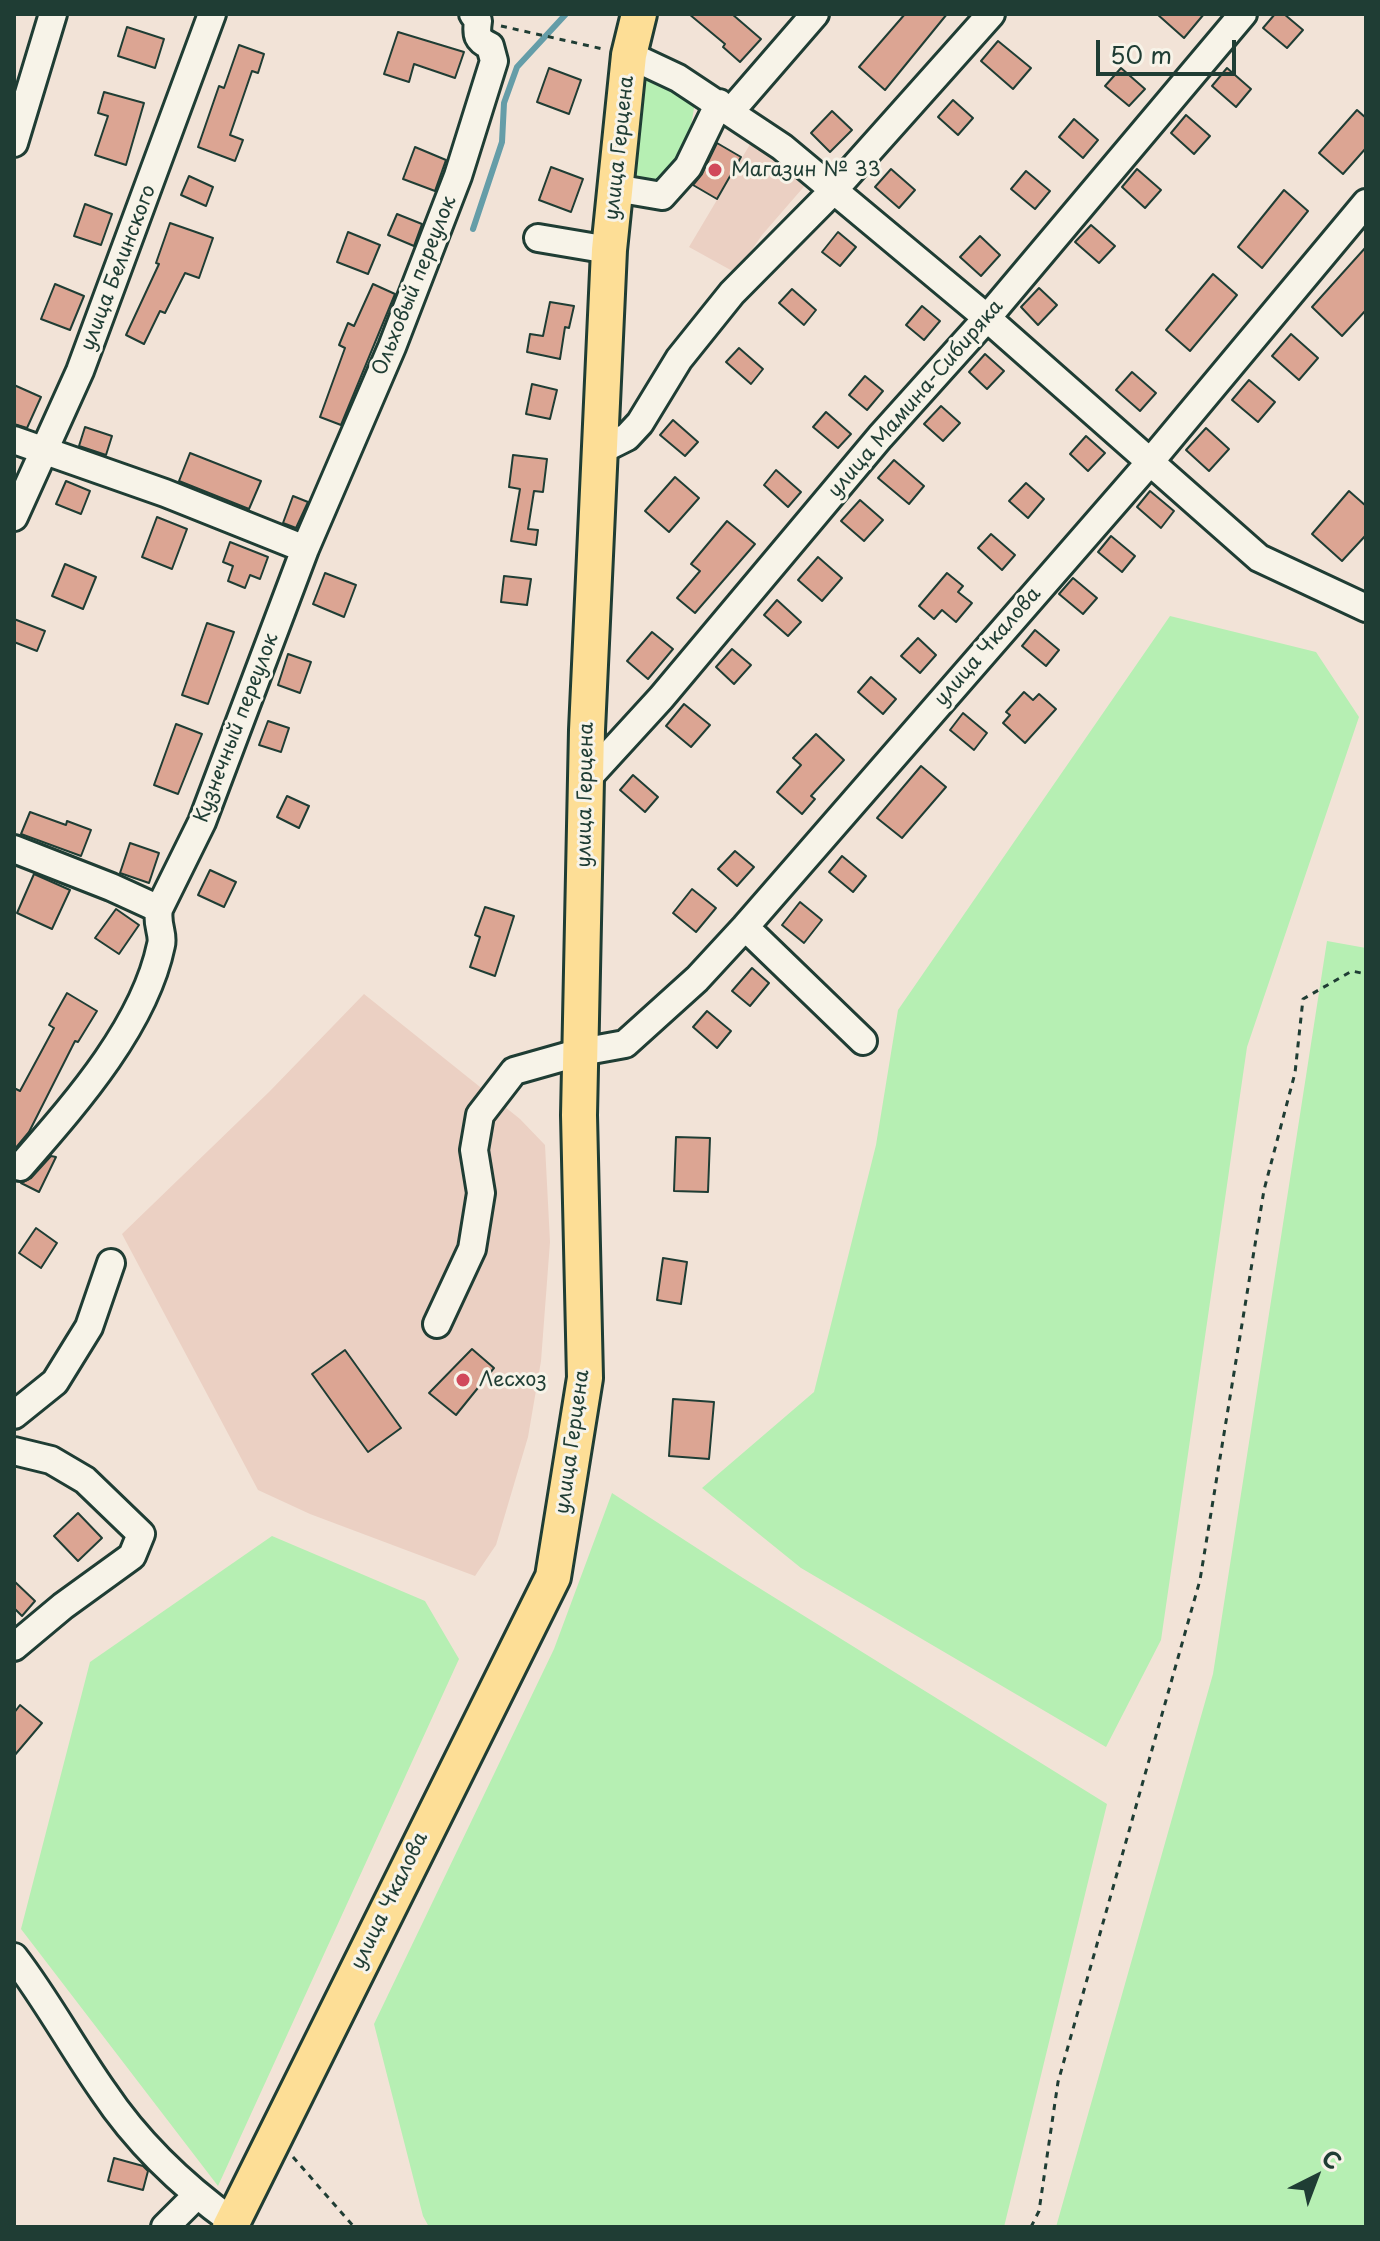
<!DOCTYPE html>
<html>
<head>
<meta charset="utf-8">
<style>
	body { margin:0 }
	#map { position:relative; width:1380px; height:2241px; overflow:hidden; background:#f2e3d7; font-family:"Playpen Sans",sans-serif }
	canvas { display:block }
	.frame { position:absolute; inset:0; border:16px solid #1f3d34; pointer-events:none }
	.north { position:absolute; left:1276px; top:2137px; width:80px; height:80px; -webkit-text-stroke:6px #f7f3e8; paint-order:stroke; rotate:42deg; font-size:22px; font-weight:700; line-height:32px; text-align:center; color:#1f3d34 }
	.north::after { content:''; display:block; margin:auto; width:28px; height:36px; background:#1f3d34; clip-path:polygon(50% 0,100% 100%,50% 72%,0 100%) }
	.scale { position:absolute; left:1096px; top:40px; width:140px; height:36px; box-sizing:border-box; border:4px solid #1f3d34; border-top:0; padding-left:10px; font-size:24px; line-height:28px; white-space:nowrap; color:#1f3d34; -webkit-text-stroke:6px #f7f3e8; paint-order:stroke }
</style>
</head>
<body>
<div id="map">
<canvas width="1380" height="2241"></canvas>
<div class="frame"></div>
<div class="north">С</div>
<div class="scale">50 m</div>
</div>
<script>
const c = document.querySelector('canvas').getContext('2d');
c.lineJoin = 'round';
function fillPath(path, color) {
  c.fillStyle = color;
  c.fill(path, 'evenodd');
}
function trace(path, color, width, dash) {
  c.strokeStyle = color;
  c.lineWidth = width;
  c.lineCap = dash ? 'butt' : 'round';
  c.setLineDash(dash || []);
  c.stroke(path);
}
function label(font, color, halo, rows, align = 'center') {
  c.font = font + ' "Playpen Sans",sans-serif';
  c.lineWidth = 6;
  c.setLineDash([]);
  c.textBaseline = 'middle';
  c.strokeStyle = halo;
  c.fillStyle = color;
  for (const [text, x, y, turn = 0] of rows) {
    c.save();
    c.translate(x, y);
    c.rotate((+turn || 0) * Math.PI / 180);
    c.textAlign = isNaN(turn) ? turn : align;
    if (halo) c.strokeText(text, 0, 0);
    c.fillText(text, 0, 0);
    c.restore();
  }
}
fillPath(new Path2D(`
	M752,141l56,41 -46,53 -26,38 -47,-26z
	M364,994l156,125 25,26 5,97 -9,119 -13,76 -32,108 -21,31 -165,-62 -52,-24 -136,-256 147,-142z`), '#ebd0c3');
fillPath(new Path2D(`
	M646,74l49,28c-4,25 -9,68 -39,77 -6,2 -13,1 -19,2l-7,-23z
	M1170,616l146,36 43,65 -112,330 -86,593 -55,107 -305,-179 -99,-80 112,-96 62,-247 22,-135z
	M1327,941l39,7v1279h-310l157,-553z
	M612,1493l131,85 364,226 -103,423h-575l-6,-11 -49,-192 180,-375z
	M272,1536l153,65 34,58 -241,527 -197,-257 69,-267z`), '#b6efb3');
trace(new Path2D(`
	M473,229l29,-87 2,-39 13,-36 49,-53`), '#659da8', 6);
const building = new Path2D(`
	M689,14h43l29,25 -21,23 -17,-15 2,-3z
	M905,14h42l-62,76 -26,-23z
	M1157,14h47l-20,24z
	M1275,14h9l19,16 -16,18 -24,-20z
	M127,27l37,12 -9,29 -37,-12z
	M398,32l66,20 -9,26 -41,-14 -5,18 -25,-8z
	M998,41l33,27 -18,21 -32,-28z
	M239,45l25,9 -6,19 -6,-2 -22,64 13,5 -8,21 -37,-14 21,-61 5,2z
	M549,68l32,12 -12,34 -32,-12z
	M1121,68l24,21 -16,17 -24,-20z
	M1227,68l24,21 -15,18 -24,-21z
	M104,92l40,11 -18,62 -31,-10 13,-39 -10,-3z
	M953,100l20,18 -15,17 -20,-18z
	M1357,110l9,8v30l-23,26 -24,-21z
	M832,111l20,19 -22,22 -19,-19z
	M1186,115l24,21 -16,18 -23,-21z
	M1074,119l24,21 -15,18 -24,-21z
	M717,143l24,14 -24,42 -24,-14 9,-11z
	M415,147l31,13 -11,31 -32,-12z
	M551,167l32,12 -12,33 -32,-12z
	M891,169l24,21 -16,18 -24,-21z
	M1137,169l24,21 -16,18 -23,-21z
	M1026,171l24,20 -15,18 -24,-20z
	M189,176l24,11 -7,19 -25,-11z
	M1284,190l24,21 -46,57 -24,-21z
	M85,204l27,10 -11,31 -27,-9z
	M397,214l25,10 -8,22 -26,-11z
	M170,223l43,15 -14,40 -14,-5 -20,40 -5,-2 -16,33 -18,-9 33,-71 -3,-1z
	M1091,225l24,21 -16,17 -24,-21z
	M348,232l32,13 -12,29 -31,-12z
	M838,232l18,15 -16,19 -18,-14z
	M980,236l20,19 -19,21 -21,-19z
	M1366,247v63l-24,26 -30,-29z
	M1213,274l24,21 -47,56 -24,-21z
	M55,284l29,12 -14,34 -29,-11z
	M373,284l22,10 -54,131 -21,-8 25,-69 -6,-3 9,-22 6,3z
	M1039,288l18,17 -19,20 -17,-18z
	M792,289l24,21 -12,15 -25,-22z
	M550,302l24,4 -5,22 -4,-1 -5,32 -33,-7 3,-18 13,2z
	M922,306l18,15 -16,19 -18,-15z
	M1291,334l27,24 -19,22 -27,-24z
	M739,348l24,21 -12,15 -25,-22z
	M985,354l19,17 -17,18 -18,-17z
	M1132,372l24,21 -16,18 -24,-21z
	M865,376l18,15 -16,19 -18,-15z
	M1249,380l26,22 -17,20 -26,-22z
	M532,384l25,6 -7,29 -24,-5z
	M14,385l27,12 -14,31 -13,-4z
	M941,406l19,17 -17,18 -19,-17z
	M826,412l25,22 -13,14 -25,-21z
	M673,420l25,22 -13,14 -25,-21z
	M85,427l27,9 -6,19 -27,-9z
	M1206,428l23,21 -20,22 -23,-21z
	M1086,436l19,17 -17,18 -18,-17z
	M190,453l71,28 -12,28 -70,-28z
	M513,455l34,4 -4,33 -9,-1 -6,38 10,1 -2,15 -25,-4 9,-52 -11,-2z
	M894,460l30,26 -15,18 -31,-26z
	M776,470l25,22 -13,15 -24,-22z
	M675,477l24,21 -30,34 -24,-21z
	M66,481l24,10 -9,23 -25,-10z
	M1026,483l18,16 -16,19 -19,-17z
	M1150,491l24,20 -13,17 -24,-21z
	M1349,491l17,15v29l-24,26 -30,-27z
	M293,496l15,6 -12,26 -13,-5z
	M860,500l23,20 -19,21 -23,-20z
	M157,517l30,12 -15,40 -30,-12z
	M727,521l28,23 -60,69 -18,-15 23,-27 -9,-7z
	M991,534l24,21 -13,15 -24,-22z
	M1111,536l24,20 -13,16 -24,-20z
	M230,542l38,15 -8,22 -10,-4 -5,13 -17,-7 5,-15 -10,-4z
	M818,557l24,21 -20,23 -24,-21z
	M65,564l31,13 -13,32 -31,-13z
	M325,573l31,12 -12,32 -31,-13z
	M947,573l16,13 -5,6 14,11 -16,19 -14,-12 -8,9 -15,-13z
	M504,576l27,3 -4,26 -26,-3z
	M1073,578l24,20 -14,16 -24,-20z
	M777,600l24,22 -13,14 -24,-21z
	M14,619l31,12 -8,20 -23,-9z
	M207,623l27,9 -26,72 -26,-9z
	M1035,630l24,20 -13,16 -24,-20z
	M652,632l21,17 -25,30 -21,-18z
	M918,638l18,17 -16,18 -19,-17z
	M732,649l19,16 -17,19 -18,-17z
	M288,654l23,8 -11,31 -22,-8z
	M871,677l25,22 -13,15 -25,-22z
	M1024,692l9,8 6,-6 17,15 -31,34 -22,-20 7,-8 -4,-3z
	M684,704l26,21 -19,22 -25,-21z
	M963,713l24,20 -13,17 -24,-20z
	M268,721l21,7 -8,24 -22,-7z
	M176,724l26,10 -24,60 -24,-9z
	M816,734l28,26 -33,36 4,3 -13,15 -25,-22 24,-27 -8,-7z
	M921,766l25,21 -44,51 -25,-20z
	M633,775l25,22 -13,15 -25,-22z
	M287,796l22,10 -10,22 -22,-11z
	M30,812l36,13 1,-4 24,9 -10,26 -60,-22z
	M130,843l29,10 -10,30 -29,-10z
	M735,851l19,16 -17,19 -19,-17z
	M842,856l24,20 -13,16 -24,-20z
	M210,870l26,12 -12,25 -26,-12z
	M34,874l36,16 -18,39 -35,-16z
	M692,889l24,19 -20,24 -23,-19z
	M800,902l22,18 -18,23 -22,-18z
	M485,907l29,9 -19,60 -25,-9 10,-30 -5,-2z
	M116,909l23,16 -20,29 -24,-16z
	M752,968l17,15 -19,23 -18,-15z
	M67,993l30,18 -19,31 -3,-1 -46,91 -15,18v-62l6,3 34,-63 -5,-3z
	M707,1011l24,20 -14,17 -24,-21z
	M676,1137l34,1 -2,54 -34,-1z
	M51,1156l5,1 -17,35 -18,-9 10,-5z
	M36,1228l21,15 -16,25 -22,-15z
	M663,1258l24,4 -6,42 -24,-4z
	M472,1349l22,19 -38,47 -27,-22z
	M345,1350l56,78 -33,24 -56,-78z
	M673,1399l41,3 -5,57 -40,-3z
	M78,1513l24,25 -24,23 -24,-25z
	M14,1581l21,20 -13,15 -8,-8z
	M20,1705l22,18 -28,33v-43z
	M114,2158l29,8 5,5 -5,19 -35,-9z`);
fillPath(building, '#dca593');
trace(building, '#1f3d34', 2);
const minor = new Path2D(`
	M629,55l49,23 104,69 205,171 272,240 107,50
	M731,111l84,-97
	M14,143l39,-129
	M615,188l47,8 26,-29 31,-64
	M538,238l71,12
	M14,440l151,53 140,56
	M601,450l26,-13 13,-14 39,-64 53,-66 101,-102 158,-177
	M14,517l66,-146 132,-357
	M585,781l76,-83 219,-261 107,-119 256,-304
	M14,849l97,38 48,22
	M745,927l118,114
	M20,1167c54,-62 124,-140 141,-222 3,-11 -5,-20 -2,-36l43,-87 103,-273 87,-202 66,-171 36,-115 -4,-15c-13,-6 -14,-11 -12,-25l-5,-7
	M437,1324l35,-75 9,-56 -7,-43 6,-35 34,-44 67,-19 44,-8 72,-65 48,-52 405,-465 216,-259
	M14,1415l41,-33 34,-55 22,-64
	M14,1451l37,9 34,20 56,54 -9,22 -69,50 -49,41
	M14,1957c33,43 58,90 89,134 34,51 80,95 130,131
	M165,2227l31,-31`);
const major = new Path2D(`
	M230,2227l323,-650 32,-199 -6,-263 8,-385 22,-480 20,-195 10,-41`);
trace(minor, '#1f3d34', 32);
trace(major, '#1f3d34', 40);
trace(new Path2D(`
	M501,26l102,23
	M293,2157l61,70
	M1031,2227l8,-16 19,-129 142,-502 64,-390 31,-117 8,-74 49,-28 14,3`), '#1f3d34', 3, [6, 6]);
trace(minor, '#f7f3e8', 26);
trace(major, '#fdde96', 34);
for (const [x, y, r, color] of [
	[715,170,8,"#d1495b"],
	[463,1380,8,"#d1495b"]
]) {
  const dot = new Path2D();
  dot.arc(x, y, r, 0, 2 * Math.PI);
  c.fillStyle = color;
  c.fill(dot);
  trace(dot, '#f7f3e8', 3);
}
label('20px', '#1f3d34', '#f7f3e8', [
	["улица Герцена",620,148,-84],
	["улица Белинского",119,268,-69],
	["Ольховый переулок",415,286,-68],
	["улица Мамина-Сибиряка",916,399,-49],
	["улица Чкалова",988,647,-49],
	["Кузнечный переулок",237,728,-69],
	["улица Герцена",586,795,-89],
	["улица Герцена",573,1442,-82],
	["улица Чкалова",390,1901,-64]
]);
label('20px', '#1f3d34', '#f7f3e8', [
	["Магазин № 33",731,170],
	["Лесхоз",479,1380]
], 'left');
</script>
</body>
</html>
